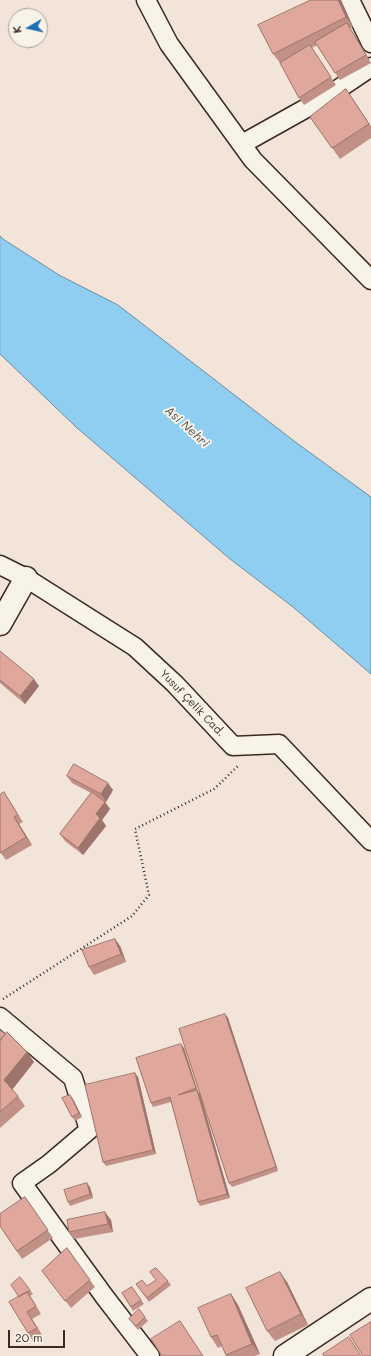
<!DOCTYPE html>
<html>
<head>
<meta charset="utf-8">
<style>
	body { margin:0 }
	#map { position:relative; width:371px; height:1356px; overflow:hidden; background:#f2e4d9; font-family:Mali,sans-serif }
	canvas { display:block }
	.north { position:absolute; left:8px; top:8px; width:40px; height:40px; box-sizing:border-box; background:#f7f3e8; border:1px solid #aca397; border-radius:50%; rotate:261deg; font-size:11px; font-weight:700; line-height:16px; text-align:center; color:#3b2a1e }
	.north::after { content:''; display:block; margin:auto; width:14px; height:18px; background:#1f6fb2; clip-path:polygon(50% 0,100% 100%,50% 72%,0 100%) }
	.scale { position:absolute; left:8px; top:1330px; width:57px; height:18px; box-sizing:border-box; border:2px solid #3b2a1e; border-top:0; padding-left:5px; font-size:12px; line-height:14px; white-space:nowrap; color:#3b2a1e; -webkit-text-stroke:3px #f7f3e8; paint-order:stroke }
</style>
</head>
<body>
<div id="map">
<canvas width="371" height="1356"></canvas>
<div class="north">K</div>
<div class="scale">20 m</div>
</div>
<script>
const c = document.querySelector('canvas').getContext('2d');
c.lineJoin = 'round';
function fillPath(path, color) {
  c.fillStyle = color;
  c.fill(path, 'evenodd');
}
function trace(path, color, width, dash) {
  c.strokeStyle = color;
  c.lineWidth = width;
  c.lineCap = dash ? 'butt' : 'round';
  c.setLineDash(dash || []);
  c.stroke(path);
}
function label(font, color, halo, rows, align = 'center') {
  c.font = font + ' Mali,sans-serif';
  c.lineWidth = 4;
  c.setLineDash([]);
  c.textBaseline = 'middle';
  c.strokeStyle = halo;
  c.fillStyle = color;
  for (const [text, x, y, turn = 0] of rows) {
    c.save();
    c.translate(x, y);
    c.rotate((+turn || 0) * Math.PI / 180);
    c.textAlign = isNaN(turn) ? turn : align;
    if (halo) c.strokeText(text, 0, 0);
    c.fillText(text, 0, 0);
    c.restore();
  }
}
const water = new Path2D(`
	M0,236l3,3 56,36 59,30 176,136 77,56v177l-78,-67 -63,-48 -154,-132 -76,-73z`);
fillPath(water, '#90cef1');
trace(water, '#6e8c9d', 1);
const street = new Path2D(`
	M146,0l23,44 84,116 118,120
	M350,0l21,43
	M242,144l86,-48 43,-29
	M0,565l26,13 109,69 40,37 58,62 46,-2 92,97
	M0,1017l73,61 16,52 -40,34 -27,19 82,113 46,60`);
const secondary = new Path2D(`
	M0,624l26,-46
	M285,1356l86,-57`);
trace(street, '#3b2a1e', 21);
trace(secondary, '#3b2a1e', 25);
trace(new Path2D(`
	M3,999l129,-83 17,-21 -14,-66 79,-40 24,-23v-2`), '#3b2a1e', 2.5, [1, 3]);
trace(street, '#f7f3e8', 18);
trace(secondary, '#f7f3e8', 22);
fillPath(new Path2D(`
	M311,0h30l12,27 -3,1 21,35 -31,17 -23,-35 -5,3 24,37 -32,20 -5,-7 -18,-34 -8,-10z
	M346,89l25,37v12l-31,21 -30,-42z
	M0,652l39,34 -14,18 -25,-21z
	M67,776l46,14 -7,12 -5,-3 4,3 5,7 -8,11 4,6 -23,29 -18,-14 -5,-7 31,-41 -19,-10z
	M4,792l19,30 -4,2 13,21 -26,15 -6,-8z
	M115,939l5,7 6,16 -32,13 -5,-8z
	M225,1014l3,4 50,153 -46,16 -3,-4z
	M0,1030l27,22 7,10 -22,28 6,6 7,10 -25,22z
	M184,1048l14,44 2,2 30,104 -30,8 -2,-4 -27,-100 -18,5 -2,-4z
	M138,1077l18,77 -50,12 -3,-4z
	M73,1099l9,18 -7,4 -3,-4z
	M90,1187l3,11 -23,8 -2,-4z
	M25,1197l28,41 -31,21 -22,-33z
	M111,1220l2,12 -39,7 -5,-7z
	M67,1248l28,39 -24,21 -29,-37z
	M168,1281l3,4 -22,17 -13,-18 11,2z
	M287,1282l21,43 -33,16 -8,-10z
	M132,1287l12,17 -11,7 -11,-18z
	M30,1290l3,4 -3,2 11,18 -9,5 10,16 -9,6 -5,-8 -9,-36z
	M231,1294l7,11 22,49 -5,2h-29l-4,-10 -4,2 -7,-11z
	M139,1309l9,12 -10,9 -9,-11z`), '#c19086');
fillPath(new Path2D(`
	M338,0h3l12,27 -7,-10z
	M347,23l5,8 19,31 -5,-7z
	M34,679l5,7 -14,18 -5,-8z
	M108,783l5,7 -7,12 -5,-8z
	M105,802l5,7 -8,11 4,6 -23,29 -5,-7 18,-34z
	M14,817l5,7 13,21 -6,-8z
	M115,939l5,7 6,16 -5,-8z
	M225,1014l3,4 50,153 -2,-4z
	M181,1044l3,4 14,44 2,2 30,104 -3,-4 -30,-103 -1,-3z
	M27,1052l7,10 -23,29 -7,-11z
	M135,1073l3,4 18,77 -3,-4z
	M70,1095l3,4 9,18 -3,-4z
	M87,1183l3,4 3,11 -3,-4z
	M105,1212l6,8 2,12 -5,-8z
	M280,1272l7,10 21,43 -7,-11z
	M27,1292l5,7 9,15 -5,-8z
	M231,1294l7,11 22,49 -8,-10z
	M27,1312l5,7 10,16 -5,-7z`), '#9d756d');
const building = new Path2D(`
	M311,0h27l8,17 -73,37 -15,-29z
	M347,23l19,32 -31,18 -20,-31z
	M310,45l21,32 -32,21 -19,-35z
	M346,89l23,35 -37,24 -22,-31z
	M0,651l34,28 -14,17 -20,-16z
	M74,764l34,19 -7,11 -34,-18z
	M4,792l14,23 -4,2 12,20 -26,16v-58z
	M92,792l13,10 -9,12 4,4 -22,30 -18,-14z
	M115,939l6,15 -32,13 -7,-17z
	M225,1014l51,153 -47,16 -50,-154z
	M0,1030l5,4 -5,7z
	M7,1032l20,20 -23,28 14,16 -18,16v-71z
	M181,1044l15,44 -18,7 19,-5 30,104 -29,8 -28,-105 -19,6 -15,-45z
	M135,1073l18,77 -50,12 -18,-77z
	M70,1095l9,18 -7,4 -10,-19z
	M87,1183l3,11 -22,8 -4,-12z
	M25,1197l23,33 -31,21 -17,-25v-12z
	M105,1212l3,12 -39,8 -2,-12z
	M67,1248l23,32 -25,21 -23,-30z
	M156,1268l12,13 -21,17 -11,-14 6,-4 5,6 9,-6 -6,-8z
	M280,1272l21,42 -34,17 -21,-43z
	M20,1277l10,13 -3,2 -8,5 -8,-12z
	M132,1287l9,13 -10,7 -9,-14z
	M27,1292l9,14 -9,6 10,16 -9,5 -19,-31z
	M231,1294l21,50 -26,11 -9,-20 -6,2 -13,-29z
	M139,1309l6,8 -9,9 -7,-7z
	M180,1321l23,35h-41l-11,-17z
	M371,1322v34h-8l-13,-21z
	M349,1337l12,19h-37l-1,-2z`);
fillPath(building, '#e0a79c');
trace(building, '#9d756d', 1);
label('11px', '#3b2a1e', '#f7f3e8', [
	["Yusuf Çelik Cad.",192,703,46]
]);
label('italic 12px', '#505353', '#f7f3e8', [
	["Asi Nehri",187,427,42]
]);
</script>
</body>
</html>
